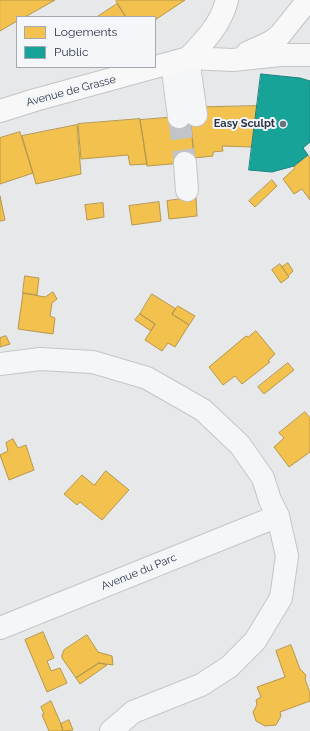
<!DOCTYPE html>
<html>
<head>
<meta charset="utf-8">
<style>
	body { margin:0 }
	#map { position:relative; width:310px; height:731px; overflow:hidden; background:#e6e8ea; font-family:Raleway,sans-serif }
	canvas { display:block }
	.legend { position:absolute; left:16px; top:16px; width:140px; height:52px; box-sizing:border-box; background:#f4f6f9; border:1px solid #a4a8b1; margin:0; padding:5px 7px; list-style:none; font-size:12px; color:#2b3445 }
	.legend li { display:flex; align-items:center; gap:8px; height:20px }
	.legend b { width:20px; border:1px solid #a4a8b1 }
</style>
</head>
<body>
<div id="map">
<canvas width="310" height="731"></canvas>
<ul class="legend">
<li><b style="height:11px;background:#f2c14e"></b>Logements</li>
<li><b style="height:11px;background:#17a398"></b>Public</li>
</ul>
</div>
<script>
const c = document.querySelector('canvas').getContext('2d');
c.lineJoin = 'round';
function fillPath(path, color) {
  c.fillStyle = color;
  c.fill(path, 'evenodd');
}
function trace(path, color, width, dash) {
  c.strokeStyle = color;
  c.lineWidth = width;
  c.lineCap = dash ? 'butt' : 'round';
  c.setLineDash(dash || []);
  c.stroke(path);
}
function label(font, color, halo, rows, align = 'center') {
  c.font = font + ' Raleway,sans-serif';
  c.lineWidth = 4;
  c.setLineDash([]);
  c.textBaseline = 'middle';
  c.strokeStyle = halo;
  c.fillStyle = color;
  for (const [text, x, y, turn = 0] of rows) {
    c.save();
    c.translate(x, y);
    c.rotate((+turn || 0) * Math.PI / 180);
    c.textAlign = isNaN(turn) ? turn : align;
    if (halo) c.strokeText(text, 0, 0);
    c.fillText(text, 0, 0);
    c.restore();
  }
}
const homes = new Path2D(`
	M0,0h55l-30,17h-8v4l-17,10z
	M117,0h68l-30,20v-3h-29l-10,-16z
	M117,4l9,13h-29z
	M257,106l-5,41 -30,-1 1,5 -10,1v4l-19,2 -4,-42 15,-9z
	M190,116l5,46 -48,4 -7,-46z
	M140,119l7,45 -17,1 -2,-10 -47,4 -3,-35z
	M77,125l4,49 -45,10 -14,-48z
	M20,132l13,41 -33,11v-46z
	M308,155l2,3v42l-8,-11 -8,5 -11,-15 12,-11 -1,-2z
	M272,180l5,6 -22,21 -6,-6z
	M0,196l5,24 -5,1z
	M196,197l1,19 -28,3 -2,-18z
	M159,202l2,19 -29,4 -3,-19z
	M103,203l1,14 -17,3 -2,-15z
	M288,263l5,8 -5,5 -6,-9z
	M280,264l9,13 -8,6 -9,-13z
	M25,276l14,2 -2,17 -14,-2z
	M53,292l4,7 -5,4 -2,13 5,2 -2,16 -35,-5 5,-36 22,4z
	M152,294l24,15 -4,5 17,11 -14,22 -7,-4 -6,8 -17,-11 10,-16 -15,-10z
	M178,306l17,10 -6,9 -17,-11z
	M140,314l15,10 -4,7 -16,-11z
	M256,331l19,23 -7,7 2,1 -28,22 -7,-8 -12,9 -14,-18 37,-31 2,1z
	M6,336l4,8 -10,3v-9z
	M288,363l6,7 -30,24 -6,-7z
	M305,412l5,6v34l-21,15 -15,-20 10,-9 -5,-5z
	M13,439l5,9 8,-3 8,25 -25,10 -9,-25 8,-4 -2,-8z
	M106,471l23,19 -27,30 -22,-18 -3,3 -13,-11 18,-19 12,10z
	M43,632l11,26 -7,3 4,10 9,-3 7,15 -20,9 -22,-52z
	M87,635l11,17 14,4 1,9 -14,-2 -23,15 -14,-20v-3l2,-5z
	M291,645l9,24 6,6 -1,4 5,14v8l-30,11 1,4 -5,9 -11,1 -9,-5 -3,-9 4,-7 -1,-5 5,-3 -4,-10 28,-10 -9,-26z
	M99,663l8,2 -27,19 -4,-6z
	M51,701l10,23 2,7h-14l-7,-16 2,-1 -3,-7z
	M69,720l4,10 -10,1 -2,-7z`);
fillPath(homes, '#f2c14e');
trace(homes, '#b6974b', 1);
const public = new Path2D(`
	M261,74l39,4 10,3v61l-7,6 5,7 -14,11 -22,6 -23,-2z`);
fillPath(public, '#17a398');
trace(public, '#1d827f', 1);
trace(new Path2D(`
	M179,117l6,46`), '#c1c4c9', 22, [22, 11]);
const minor = new Path2D(`
	M188,58l8,57
	M172,63l7,54
	M185,163l2,27
	M0,364l40,-5 53,3 54,16 56,32 37,35 23,33 7,22 8,16 9,40 -6,42 -26,43 -26,26 -28,18 -68,27 -22,19
	M0,628l278,-112`);
const major = new Path2D(`
	M247,53l24,-11 9,-7 24,-30
	M188,58c17,-17 33,-34 39,-58
	M0,111l35,-11 153,-42 45,2 47,-5h30`);
trace(minor, '#c4c6c8', 24);
trace(major, '#c2c5c8', 24);
trace(minor, '#f5f6f7', 22);
trace(major, '#f8f8f8', 22);
for (const [x, y, r, color] of [
	[283,124,4,"#6c737f"]
]) {
  const dot = new Path2D();
  dot.arc(x, y, r, 0, 2 * Math.PI);
  c.fillStyle = color;
  c.fill(dot);
  trace(dot, '#f4f6f9', 1.5);
}
label('11px', '#2b3445', '#f4f6f9', [
	["Avenue de Grasse",71,91,-15],
	["Avenue du Parc",139,572,-22]
]);
label('bold 11px', '#2b3445', '#f4f6f9', [
	["Easy Sculpt",275,124]
], 'right');
</script>
</body>
</html>
